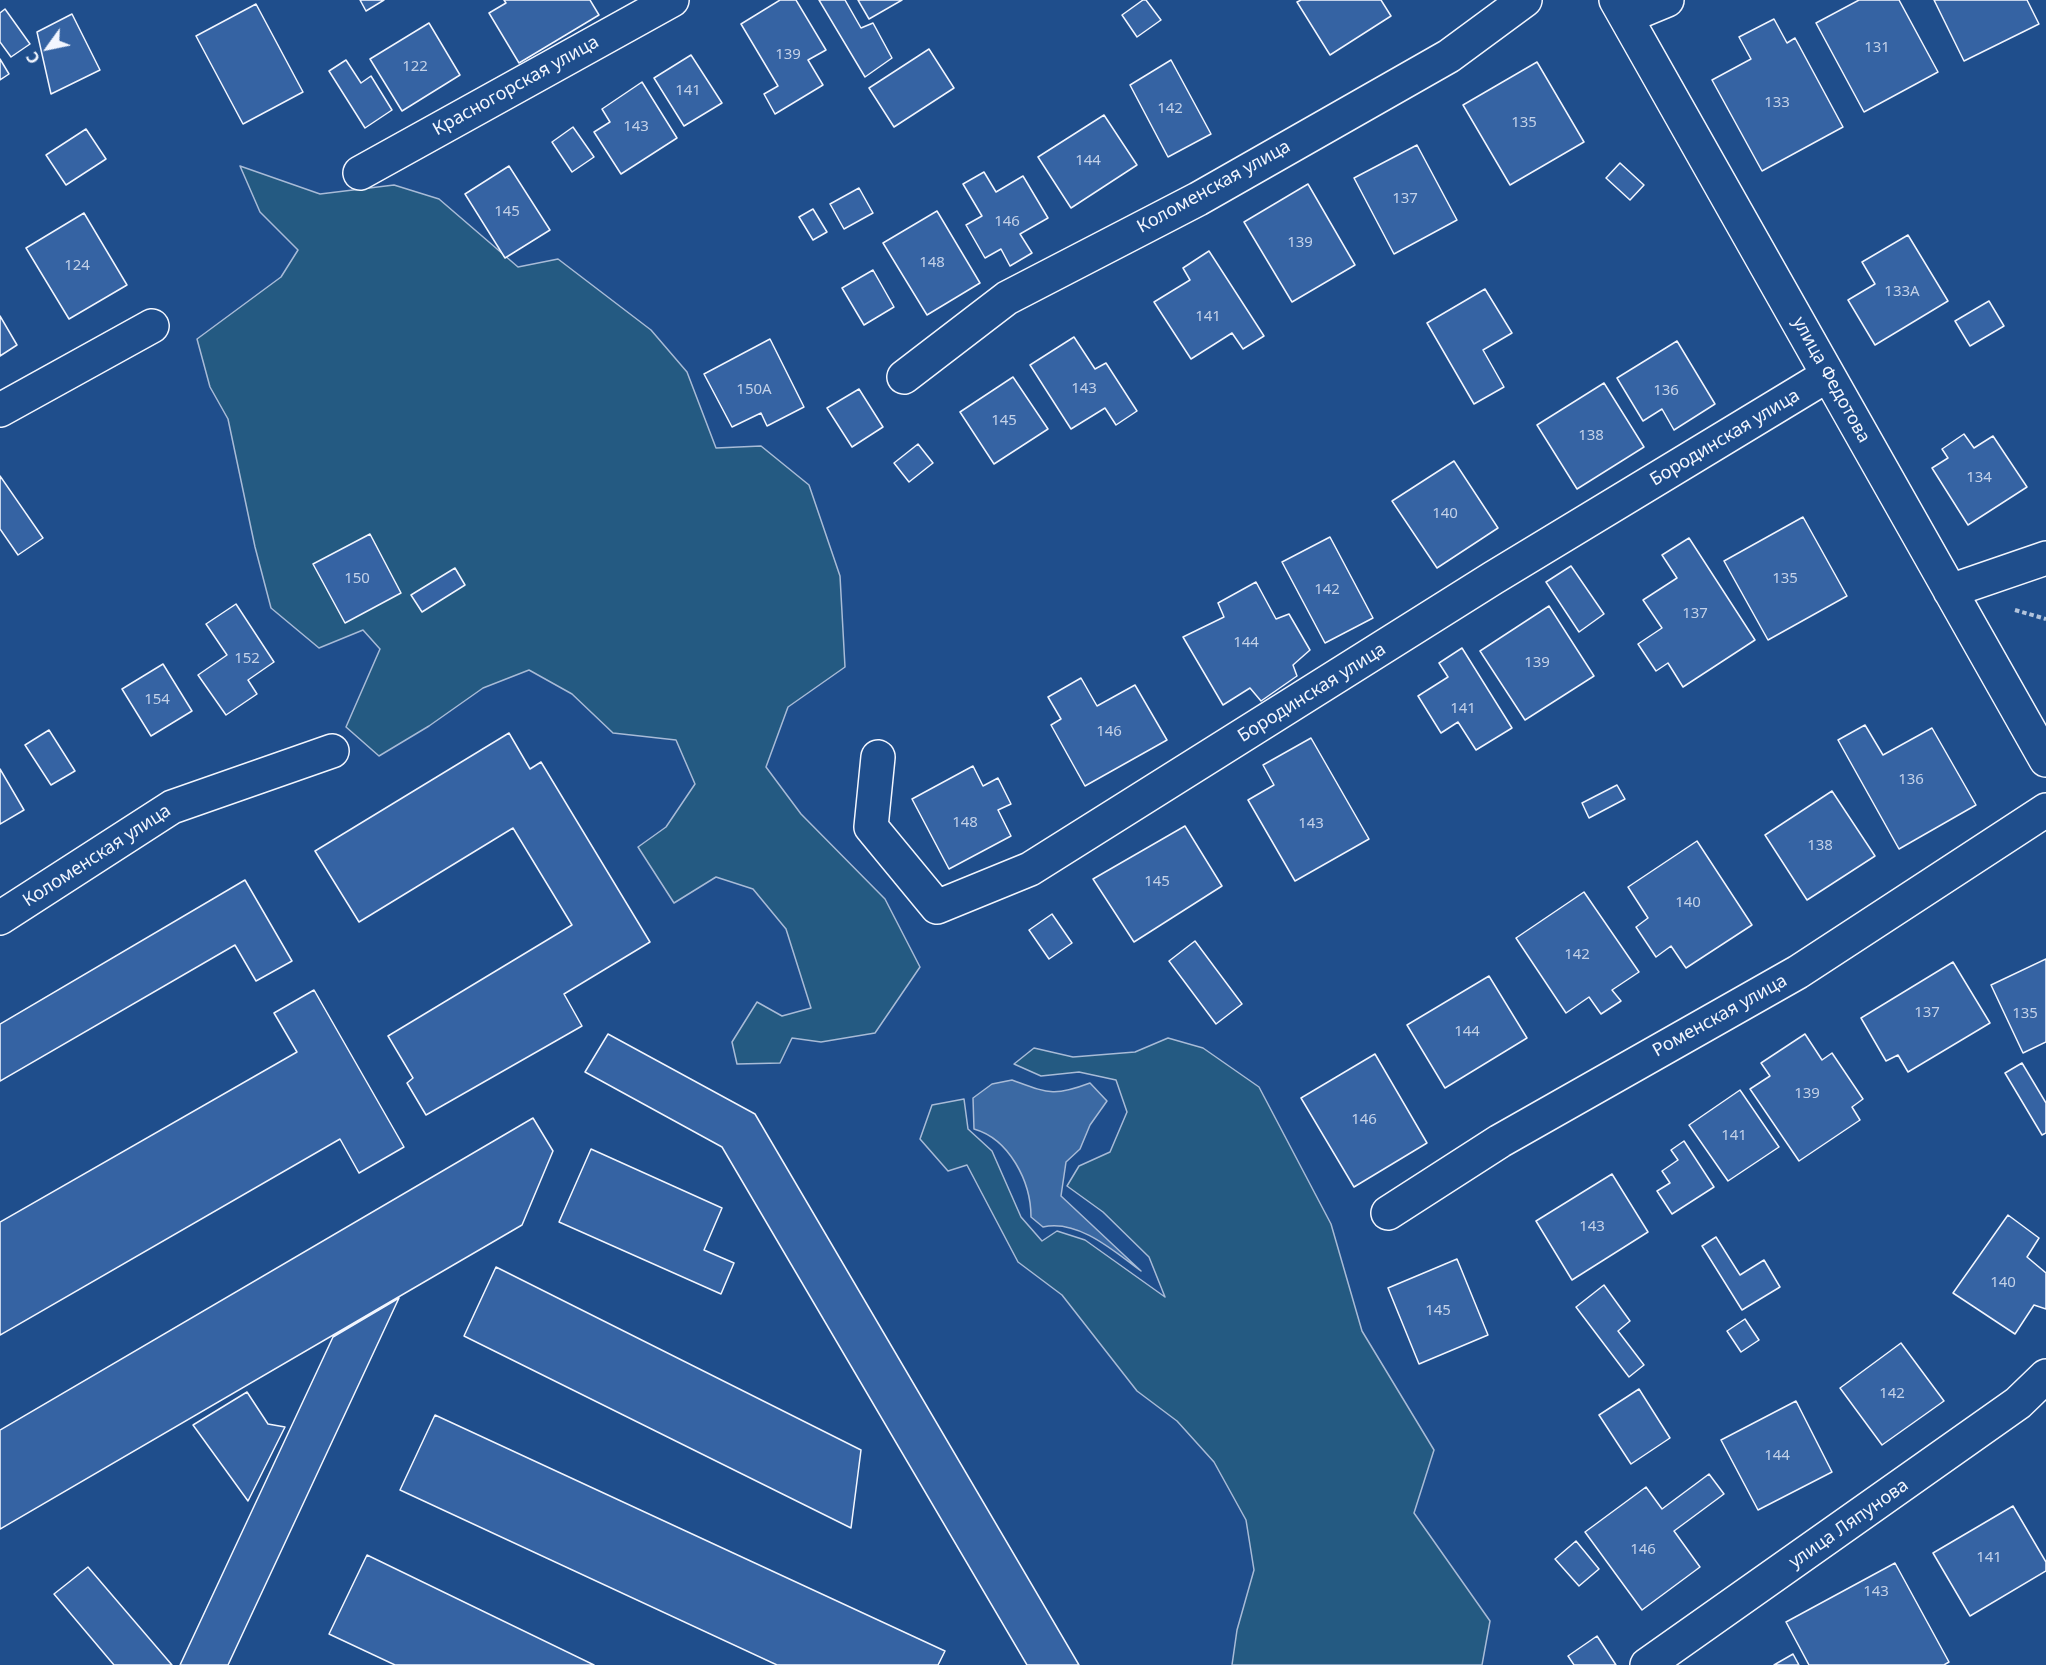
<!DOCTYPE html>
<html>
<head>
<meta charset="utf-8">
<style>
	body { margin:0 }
	#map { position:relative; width:2046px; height:1665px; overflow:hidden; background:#1f4e8c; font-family:"Noto Sans",sans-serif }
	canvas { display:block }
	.north { position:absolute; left:18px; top:18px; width:60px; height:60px; -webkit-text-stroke:4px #1f4e8c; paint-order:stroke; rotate:237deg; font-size:16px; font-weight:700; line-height:24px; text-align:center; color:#f2f6ff }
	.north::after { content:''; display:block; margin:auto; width:21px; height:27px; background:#f2f6ff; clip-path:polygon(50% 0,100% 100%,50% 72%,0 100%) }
</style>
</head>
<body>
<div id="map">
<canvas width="2046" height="1665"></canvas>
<div class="north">С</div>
</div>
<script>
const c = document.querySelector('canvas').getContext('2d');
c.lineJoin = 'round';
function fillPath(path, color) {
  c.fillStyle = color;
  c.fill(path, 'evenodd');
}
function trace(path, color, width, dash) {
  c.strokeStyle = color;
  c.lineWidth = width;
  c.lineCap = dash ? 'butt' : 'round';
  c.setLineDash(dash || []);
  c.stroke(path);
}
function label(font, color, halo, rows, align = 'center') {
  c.font = font + ' "Noto Sans",sans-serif';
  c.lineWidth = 4.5;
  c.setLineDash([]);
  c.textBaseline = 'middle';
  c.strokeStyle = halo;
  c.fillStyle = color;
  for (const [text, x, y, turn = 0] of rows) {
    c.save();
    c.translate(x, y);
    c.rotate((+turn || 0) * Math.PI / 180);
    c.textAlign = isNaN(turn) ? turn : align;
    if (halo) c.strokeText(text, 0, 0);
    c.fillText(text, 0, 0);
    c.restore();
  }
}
const green = new Path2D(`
	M240,166l80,28 74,-9 45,14 79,68 40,-8 93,71 36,42 29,76 45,-2 48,39 31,91 5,91 -57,40 -22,60 35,47 84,85 35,68 -45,66 -54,9 -29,-4 -12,25 -43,1 -5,-22 25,-40 25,14 29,-8 -25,-79 -33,-40 -37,-12 -42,26 -36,-56 28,-20 29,-43 -19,-44 -63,-7 -41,-39 -43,-24 -46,18 -54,38 -50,30 -33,-29 34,-78 -17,-19 -44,18 -48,-40 -16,-61 -27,-128 -18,-32 -13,-48 84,-62 17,-27 -38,-38z
	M1168,1038l35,10 56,39 72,137 31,107 72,119 -20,63 76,108 -8,44h-250l5,-35 17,-60 -8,-50 -32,-58 -37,-41 -40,-30 -75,-96 -44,-33 -51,-97 -19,6 -28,-32 12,-34 32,-6 4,30 24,22 29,66 21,24 15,-10 28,9 80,57 -16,-40 -46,-45 -36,-26 12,-20 31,-14 17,-40 -11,-32 -37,-8 -38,4 -27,-12 20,-16 39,9 62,-5z`);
fillPath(green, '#245a82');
trace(green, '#a8bbd7', 1.5);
const water = new Path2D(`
	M1012,1080c36,13 41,17 78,3l17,18 -17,24 -10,24 -14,13 -5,34 80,75c-27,-20 -63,-52 -98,-44l-12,-10c0,-36 -22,-78 -57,-88l-1,-31 19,-14z`);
fillPath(water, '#3b69a3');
trace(water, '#a8bbd7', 1.5);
const building = new Path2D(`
	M360,0h24l-18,11z
	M504,0h86l9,15 -80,48 -30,-50 17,-10z
	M780,0h16l30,50 -18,10 15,25 -48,29 -11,-20 14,-8 -37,-62z
	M819,0h26l16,28 12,-5 19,35 -27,19z
	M858,0h44l-33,19z
	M1143,0h3l15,20 -24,17 -15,-22z
	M1301,0h80l10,16 -61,39 -33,-53z
	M1859,0h40l39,72 -74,40 -48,-89z
	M1934,0h93l12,24 -75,37z
	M256,4l47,88 -60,32 -47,-88z
	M5,9l25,35 -19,13 -11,-15v-29z
	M72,14l28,56 -49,24 -14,-62z
	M1774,19l13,24 8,-5 48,89 -81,44 -50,-91 39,-21 -12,-22z
	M429,23l31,52 -58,36 -32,-52z
	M929,49l25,39 -60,39 -25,-39z
	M691,55l31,48 -38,23 -30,-48z
	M0,59l9,15 -9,6z
	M346,60l15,23 10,-7 21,34 -27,18 -36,-57z
	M1171,60l40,74 -43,23 -38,-72z
	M1537,62l47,80 -74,43 -47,-80z
	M642,82l35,56 -56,36 -27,-42 16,-10 -8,-13z
	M1104,115l33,50 -66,43 -33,-51z
	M573,127l21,30 -22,15 -20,-30z
	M86,129l20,30 -40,26 -20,-30z
	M1417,145l40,75 -63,34 -40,-76z
	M1620,163l24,22 -14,15 -24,-22z
	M509,166l41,64 -45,28 -40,-64z
	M984,172l12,20 27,-16 25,42 -28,16 12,19 -22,13 -9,-17 -16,9 -19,-33 16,-9 -19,-32z
	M1308,184l47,81 -63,37 -48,-80z
	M859,188l14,25 -29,16 -14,-25z
	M813,209l14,23 -14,8 -14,-23z
	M937,211l43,72 -53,32 -44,-72z
	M84,213l43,72 -58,34 -43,-71z
	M1908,235l40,66 -73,44 -27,-45 27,-16 -13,-22z
	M1209,251l55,85 -21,13 -11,-16 -41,26 -37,-57 36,-22 -7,-12z
	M873,270l21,37 -30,18 -22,-37z
	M1485,289l27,44 -29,17 21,37 -30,17 -47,-81z
	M1989,301l15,25 -34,20 -15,-25z
	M0,316l17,29 -17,11z
	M1074,337l21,32 11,-6 31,48 -21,14 -11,-17 -34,21 -41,-64z
	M770,339l34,68 -37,19 -6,-13 -29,14 -28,-53z
	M1677,341l38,63 -41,26 -12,-21 -19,12 -26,-43z
	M1013,377l35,52 -54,35 -34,-52z
	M1604,383l40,64 -67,42 -40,-64z
	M859,389l24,38 -31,20 -25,-39z
	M1964,434l10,14 19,-12 34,51 -59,38 -36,-57 16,-10 -6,-9z
	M918,444l15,19 -24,19 -15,-19z
	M1454,461l44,67 -61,40 -45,-67z
	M0,476l43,62 -25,17 -18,-26z
	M1803,517l44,79 -79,44 -44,-79z
	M370,534l31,59 -56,30 -32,-59z
	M1330,537l43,81 -48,25 -43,-81z
	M1689,538l66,102 -72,47 -15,-24 -12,8 -18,-27 24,-16 -19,-28 34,-22 -15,-23z
	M1571,566l33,48 -25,18 -33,-50z
	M455,568l10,17 -43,27 -11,-17z
	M1256,582l20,37 13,-5 21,36 -17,15 4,11 -36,25 -11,-13 -27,17 -40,-68 41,-20 -6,-14z
	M236,604l38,58 -26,18 9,14 -31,21 -28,-40 29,-20 -21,-31z
	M1549,606l45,70 -69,44 -45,-69z
	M1462,648l50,80 -36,22 -18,-28 -17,11 -23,-37 30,-19 -9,-14z
	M163,664l29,47 -41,25 -29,-47z
	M1081,678l16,28 38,-21 32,55 -82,46 -34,-61 10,-6 -13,-22z
	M1865,725l18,30 49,-27 44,77 -77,44 -61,-109z
	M49,730l26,41 -24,14 -26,-40z
	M509,733l21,36 11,-7 109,180 -86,52 18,32 -156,89 -19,-32 6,-5 -25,-42 184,-111 -59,-97 -154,94 -44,-71z
	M1311,738l58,101 -74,42 -47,-81 26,-15 -11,-20z
	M973,766l10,20 15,-8 13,26 -13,6 13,26 -62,33 -37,-70z
	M0,769l24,41 -24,14z
	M1617,785l8,14 -36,19 -7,-15z
	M1832,791l43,65 -68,44 -42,-65z
	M1185,826l37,60 -88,56 -41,-63z
	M1697,841l55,84 -66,43 -15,-22 -15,11 -20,-30 12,-9 -20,-31z
	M245,880l47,81 -36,20 -21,-36 -235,136v-57z
	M1584,892l55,80 -27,18 9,11 -20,13 -12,-17 -23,16 -50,-75z
	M1052,914l20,29 -23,16 -20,-29z
	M1195,941l47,63 -26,20 -47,-63z
	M2046,959v83l-23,11 -32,-68z
	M1953,962l37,61 -82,49 -10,-17 -12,6 -25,-43z
	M1489,976l38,62 -82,50 -38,-63z
	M314,990l90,157 -45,26 -19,-34 -340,196v-113l297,-170 -23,-39z
	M608,1034l147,80 324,551h-52l-305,-518 -137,-75z
	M1805,1034l17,26 10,-7 31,46 -11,8 8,13 -61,41 -49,-72 20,-13 -9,-13z
	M1375,1054l52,89 -73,44 -53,-89z
	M2022,1063l24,40v30l-4,2 -37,-62z
	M1740,1090l39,57 -51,34 -39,-56z
	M533,1118l20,33 -31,74 -522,304v-99z
	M1684,1141l30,46 -42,27 -15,-23 13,-8 -8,-12 16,-11 -7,-10z
	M591,1149l131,59 -18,42 30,13 -13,31 -162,-72z
	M1612,1174l36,58 -76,48 -36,-59z
	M2008,1215l31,23 -12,19 19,16v36l-12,-4 -19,29 -62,-41z
	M1716,1237l24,38 24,-15 16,27 -38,23 -40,-64z
	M1457,1259l31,76 -69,29 -31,-76z
	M496,1267l365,183 -10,78 -387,-192z
	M1604,1285l26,36 -12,10 26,34 -15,12 -53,-70z
	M399,1298l-171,367h-48l153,-328z
	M1745,1319l14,21 -18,12 -14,-21z
	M1901,1343l43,58 -62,44 -42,-57z
	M1639,1389l31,49 -39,26 -32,-49z
	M247,1392l21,32 17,3 -37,74 -55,-76z
	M1796,1401l36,71 -74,38 -37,-70z
	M435,1415l510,236 -7,14h-161l-377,-175z
	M1709,1474l15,20 -50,37 26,36 -58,43 -57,-78 61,-45 16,22z
	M2013,1506l33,56v9l-76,45 -37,-63z
	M1576,1541l23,28 -20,17 -24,-27z
	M367,1555l227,110h-199l-66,-31z
	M1895,1563l54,99 -5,3h-135l-23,-43z
	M88,1567l84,98h-58l-60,-71z
	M1597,1636l19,29h-42l-6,-9z
	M1793,1654l6,11h-25z`);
fillPath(building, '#3563a3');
trace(building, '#f2f6ff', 1.5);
const minor = new Path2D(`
	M1616,0l430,760
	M1626,17l41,-17
	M360,173l312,-173
	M904,377l103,-79 191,-99 251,-143 76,-56
	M0,410l152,-84
	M1950,591l96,-33
	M878,757l-7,70 66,80 93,-38 463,-291 335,-203
	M0,918l172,-111 160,-56
	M1388,1213l112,-72 298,-169 248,-162
	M1647,1665l371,-262 28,-27`);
trace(minor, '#f2f6ff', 36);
trace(new Path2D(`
	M2015,610l31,9`), '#b3c4dc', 4, [4.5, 3]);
trace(minor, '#1f4e8c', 33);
label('15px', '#c3d1e8', null, [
	["131",1877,48],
	["139",788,55],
	["122",415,67],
	["141",688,91],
	["133",1777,103],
	["142",1170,109],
	["135",1524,123],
	["143",636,127],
	["144",1088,161],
	["137",1405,199],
	["145",507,212],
	["146",1007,222],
	["139",1300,243],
	["148",932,263],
	["124",77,266],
	["133А",1902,292],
	["141",1208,317],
	["143",1084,389],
	["150А",754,390],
	["136",1666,391],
	["145",1004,421],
	["138",1591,436],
	["134",1979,478],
	["140",1445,514],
	["150",357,579],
	["135",1785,579],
	["142",1327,590],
	["137",1695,614],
	["144",1246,643],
	["152",247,659],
	["139",1537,663],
	["154",157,700],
	["141",1463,709],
	["146",1109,732],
	["136",1911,780],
	["148",965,823],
	["143",1311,824],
	["138",1820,846],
	["145",1157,882],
	["140",1688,903],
	["142",1577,955],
	["137",1927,1013],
	["135",2025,1014],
	["144",1467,1032],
	["139",1807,1094],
	["146",1364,1120],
	["141",1734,1136],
	["143",1592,1227],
	["140",2003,1283],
	["145",1438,1311],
	["142",1892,1394],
	["144",1777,1456],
	["146",1643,1550],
	["141",1989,1558],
	["143",1876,1592]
]);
label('18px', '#f2f6ff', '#1f4e8c', [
	["Красногорская улица",516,86,-29],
	["Коломенская улица",1214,187,-29],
	["улица Федотова",1831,380,61],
	["Бородинская улица",1725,438,-31],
	["Бородинская улица",1312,693,-32],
	["Коломенская улица",97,856,-33],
	["Роменская улица",1720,1016,-29],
	["улица Ляпунова",1849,1524,-35]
]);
</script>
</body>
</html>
